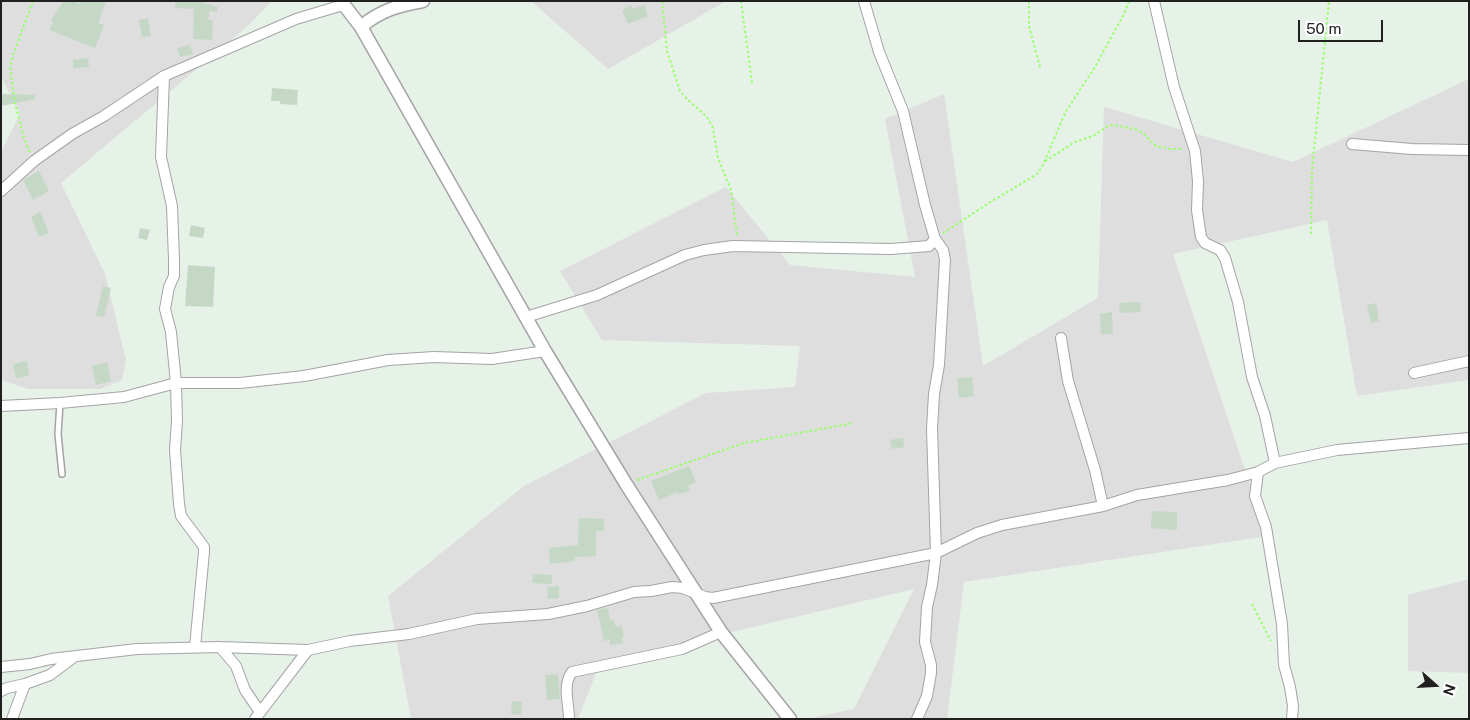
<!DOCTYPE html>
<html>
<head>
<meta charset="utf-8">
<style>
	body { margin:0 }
	#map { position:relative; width:1470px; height:720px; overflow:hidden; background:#e6f1e8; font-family:"Public Sans",sans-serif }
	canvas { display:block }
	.frame { position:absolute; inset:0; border:2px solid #202020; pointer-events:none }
	.north { position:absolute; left:1410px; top:660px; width:50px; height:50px; -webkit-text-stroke:4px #fff; paint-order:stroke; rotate:109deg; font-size:14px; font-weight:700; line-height:20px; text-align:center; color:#202020 }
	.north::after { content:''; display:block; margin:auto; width:18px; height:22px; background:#202020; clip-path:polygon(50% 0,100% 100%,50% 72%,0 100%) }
	.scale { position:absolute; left:1298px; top:20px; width:85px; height:22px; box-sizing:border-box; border:2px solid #202020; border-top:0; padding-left:6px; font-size:15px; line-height:18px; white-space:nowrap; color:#202020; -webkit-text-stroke:4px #fff; paint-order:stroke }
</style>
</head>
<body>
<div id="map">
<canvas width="1470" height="720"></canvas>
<div class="frame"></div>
<div class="north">N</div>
<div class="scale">50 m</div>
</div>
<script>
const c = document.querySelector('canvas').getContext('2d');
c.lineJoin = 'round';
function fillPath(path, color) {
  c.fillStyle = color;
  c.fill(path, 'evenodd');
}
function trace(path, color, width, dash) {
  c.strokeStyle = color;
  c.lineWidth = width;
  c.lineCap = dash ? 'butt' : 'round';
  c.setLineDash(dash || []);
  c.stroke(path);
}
fillPath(new Path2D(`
	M1,1h271l-22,23 -189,159 44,91 21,86 -4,20 -22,9h-72l-27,-9v-227l19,-40 -19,-36z
	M531,1h195l-118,68z
	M1469,79v301l-112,16 -30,-176 -154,34 94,282 -303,46 -17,137h-140l47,-10 60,-120 -314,74 -22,56h-167l-23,-123 136,-110 182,-93 89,-6 5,-41 -198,-6 -42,-69 166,-84 64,78 125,12 -30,-158 59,-25 39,272 115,-68 6,-191 189,55z
	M1469,579v94l-61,-2v-76z`), '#dddedd');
fillPath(new Path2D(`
	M63,1h10l7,3 1,-3h25l-8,22 6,2 -9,23 -46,-18 4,-8 -2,-1z
	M176,1h21l21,6 -1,5 -7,-1 -2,9h5l-1,20 -19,-1 1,-30 -19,-1z
	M631,5l1,4 12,-4 4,11 -20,8 -6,-14z
	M148,18l3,18 -9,1 -3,-17z
	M190,45l3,9 -13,3 -3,-9z
	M88,58l1,9 -16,1v-8z
	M272,88l26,2 -1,15 -17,-1v-3h-9z
	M1,94l34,1v4l-34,7z
	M39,171l10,20 -16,9 -10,-20z
	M40,212l9,21 -10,4 -8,-20z
	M191,225l14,3 -2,10 -14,-2z
	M140,228l10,2 -3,10 -9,-2z
	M188,265l27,2 -2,40 -28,-1z
	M103,286l8,2 -7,29 -8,-1z
	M1140,302l1,10 -21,1 -1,-10z
	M1376,303l3,18 -8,2 -4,-18z
	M1112,312l1,22h-12l-1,-20z
	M27,361l2,15 -13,2 -3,-14z
	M107,362l4,19 -15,4 -4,-19z
	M972,377l2,19 -15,2 -2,-20z
	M903,438l1,9 -12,2 -2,-9z
	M689,466l7,16 -8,4 2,5 -11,3 -1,-2 -19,8 -8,-19z
	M1152,511l25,1v18l-26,-2z
	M579,518l25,1v12h-8v25l-22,1 1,4 -25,3 -1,-16 29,-3z
	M533,574l19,1v9l-20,-1z
	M559,586v12l-11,1 -1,-12z
	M608,608l2,12h3l3,7 6,-1 2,11h-2l1,6 -13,2v-5l-6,1 -7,-31z
	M558,674l2,25 -13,1 -2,-25z
	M512,701l10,1 -1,13 -10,-1z`), '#c5d8c6');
const service = new Path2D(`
	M60,403l-2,31 4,40`);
const minor = new Path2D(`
	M864,1l15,51 24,59 22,94 10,34 8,11 2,10 -6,105 -5,29 -2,35 4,124 -4,32 -5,22 -2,35 6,23v8l-4,23 -10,23
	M1154,1l20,86 21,64 3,30 -1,29 4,27 4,6 15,7 5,8 13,44 14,75 13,39 10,47
	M164,76l-3,81 11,49 2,54v16l-5,11 -4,22 6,23 5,51 1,38 -2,29 4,54 2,12 23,31v5l-9,95
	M1352,144l60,5 57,1
	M1,191l33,-30 38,-27 32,-18 60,-40 132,-57 47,-14
	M526,317l71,-22 88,-40 19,-5 29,-4 158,3 38,-3 6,-7
	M1061,338l7,43 27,89 8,36
	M1414,373l55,-12
	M1,406l59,-3 64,-6 52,-14h64l64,-7 84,-16 46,-3 58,2 53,-8
	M1258,472l-3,24 11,31 16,97 2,41 6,22 3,19 -1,13
	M220,647l16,19 9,24 15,22
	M1,667l29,-3 21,-5 86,-10 83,-2 88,3 42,-9 59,-7 68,-15 71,-5 39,-8 47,-14 17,-1 21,-4 11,1 22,9 8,1 223,-45 41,-20 25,-8 101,-19 34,-11 91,-15 30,-8 17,-9 62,-13 132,-12
	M1,691l6,-3 18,-4
	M12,719l13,-35 25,-9 24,-18
	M255,719l53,-69
	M569,719c0,-16 -7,-34 3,-47l110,-23 39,-17`);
const tertiary = new Path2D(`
	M341,1l20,26 184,324 81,133 95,148 69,87
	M361,27c18,-16 38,-22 62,-26`);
trace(service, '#a4a4a4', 8);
trace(minor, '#a4a4a4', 12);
trace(tertiary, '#a4a4a4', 15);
trace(new Path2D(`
	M662,1l5,50 13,40 6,7 21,19 6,11 5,30 13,32 6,45
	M741,1l11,82
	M1029,1v25l11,41
	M30,152l-6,-14 -9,-35 -5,-37 3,-11 20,-54
	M1045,161l30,-19 18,-6 15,-10 5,-1 22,4 8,4 13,13 14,3h13
	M943,233l46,-30 48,-29 5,-7 24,-56 29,-44 29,-53 5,-13
	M1311,234l1,-64 17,-169
	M637,480l107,-37 110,-20
	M1252,604l19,37`), '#99ff69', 2, [2.5, 2.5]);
trace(service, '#fff', 5);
trace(minor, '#fff', 10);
trace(tertiary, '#fff', 12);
</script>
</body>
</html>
